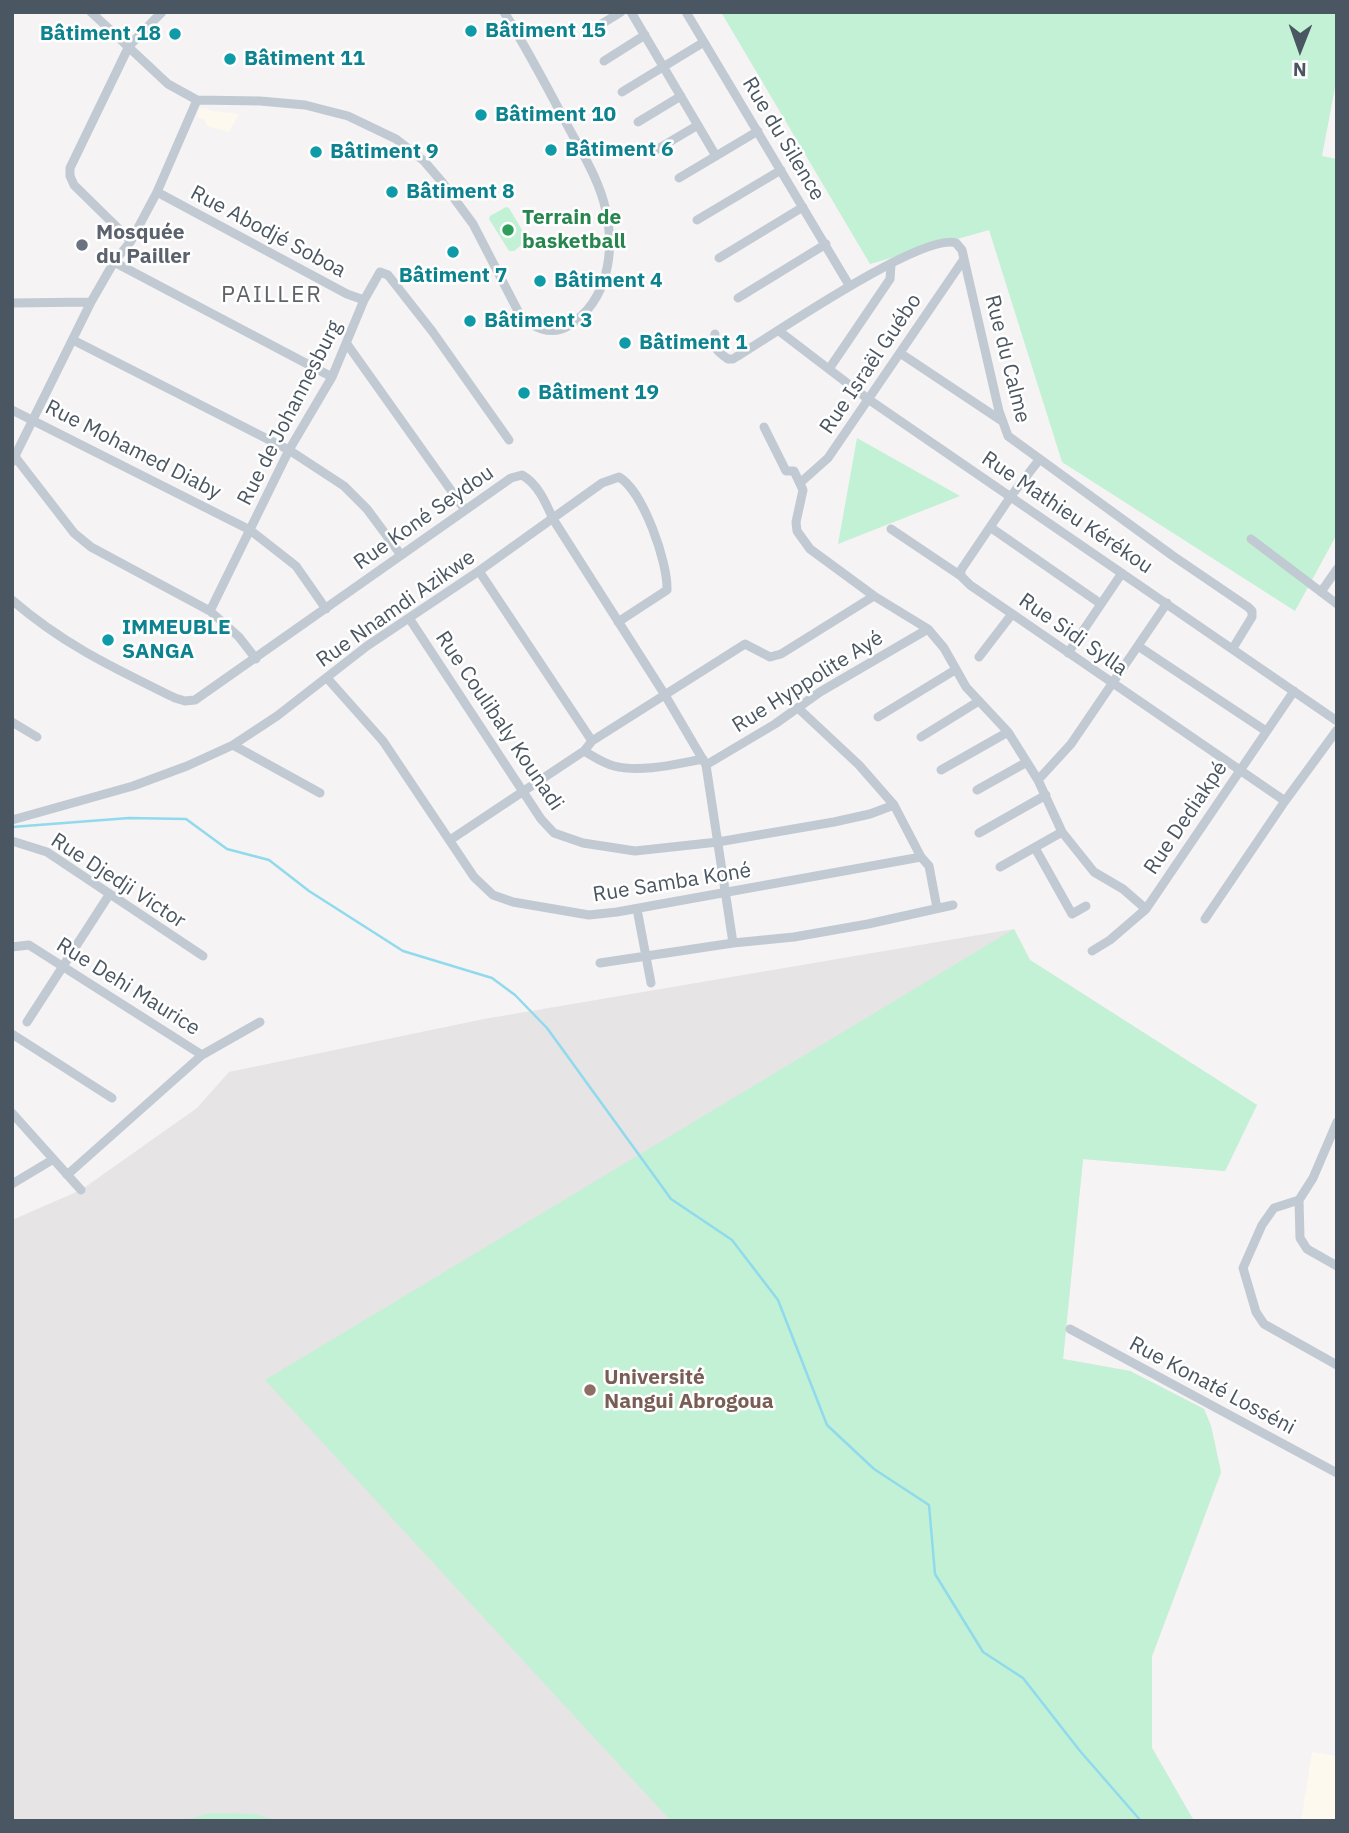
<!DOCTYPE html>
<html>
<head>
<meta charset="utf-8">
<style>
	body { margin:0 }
	#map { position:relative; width:1349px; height:1833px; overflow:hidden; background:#f5f3f3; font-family:"IBM Plex Sans",sans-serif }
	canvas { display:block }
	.frame { position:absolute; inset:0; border:14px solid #4a5661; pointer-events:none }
	.north { position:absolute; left:1265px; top:14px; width:70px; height:70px; -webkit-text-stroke:5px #fff; paint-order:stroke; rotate:181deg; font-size:19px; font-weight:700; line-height:28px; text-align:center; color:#4a5661 }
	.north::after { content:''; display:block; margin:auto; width:24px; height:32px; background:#4a5661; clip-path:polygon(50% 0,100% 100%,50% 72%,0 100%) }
</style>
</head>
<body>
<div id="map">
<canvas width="1349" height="1833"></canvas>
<div class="frame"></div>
<div class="north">N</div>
</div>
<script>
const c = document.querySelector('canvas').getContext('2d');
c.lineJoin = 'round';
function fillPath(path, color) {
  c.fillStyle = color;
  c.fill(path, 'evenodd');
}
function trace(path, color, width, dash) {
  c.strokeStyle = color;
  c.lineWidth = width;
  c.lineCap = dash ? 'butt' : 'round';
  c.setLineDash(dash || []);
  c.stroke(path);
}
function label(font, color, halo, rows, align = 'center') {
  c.font = font + ' "IBM Plex Sans",sans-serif';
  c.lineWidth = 5;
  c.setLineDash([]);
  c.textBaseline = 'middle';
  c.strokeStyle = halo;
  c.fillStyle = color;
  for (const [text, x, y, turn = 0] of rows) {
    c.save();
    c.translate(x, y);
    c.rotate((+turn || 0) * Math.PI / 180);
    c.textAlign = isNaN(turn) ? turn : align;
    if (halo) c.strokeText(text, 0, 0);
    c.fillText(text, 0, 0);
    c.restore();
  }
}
fillPath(new Path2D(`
	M205,108l7,3 27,3 -10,18 -22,-6 -3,-7 -6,-1 1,-9z
	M1312,1752l25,4v65h-36z`), '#fdf9ef');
fillPath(new Path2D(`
	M1014,929l16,31 227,145 -32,66 -142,-12 -20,200 67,12 74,38 7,17 10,46 -69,184v92l42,73h-1182v-601l69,-30 116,-82 32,-36 255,-53z`), '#e6e4e5');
fillPath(new Path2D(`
	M721,12h616v65l-15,79 15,3v375l-42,77 -233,-149 -73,-232 -119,34z
	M506,207l3,1 19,32 -14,11h-5l-20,-32 1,-3z
	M857,438l103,58 -122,48z
	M1014,929l16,31 227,145 -32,66 -142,-12 -20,200 67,12 74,38 7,17 10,46 -69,184v92l42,73h-523l-406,-441z
	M210,1813l43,1 27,7h-98z`), '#c3f1d5');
trace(new Path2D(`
	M12,827l117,-9 57,1 41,30 42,11 40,31 94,60 89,27 23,17 32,33 124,171 61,41 46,60 49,125 47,44 55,36 6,69 48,78 40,26 57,73 61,70`), '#90daee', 2.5);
trace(new Path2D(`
	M91,12l77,72 29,16 63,1 45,4 43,11 48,23 28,22 18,21 31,42 46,89c13,15 32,24 51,12 38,-25 45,-73 36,-114 -7,-33 -27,-63 -42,-92 -19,-36 -38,-72 -60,-107
	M631,12l85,144
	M686,12l163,273
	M587,33l34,-21
	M604,61l41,-26
	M622,92l82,-50
	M638,122l43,-26
	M656,150l42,-25
	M679,178l79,-47
	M157,192l190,102 17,6
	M697,220l84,-50
	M131,241l-57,-56 -4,-9v-8l59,-122 33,-34
	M719,258l84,-51
	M114,262l218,115
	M738,298l88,-54
	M12,303l79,-1
	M779,331l89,68 469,322
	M715,334c-4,13 3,18 13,25h5c37,-22 189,-127 223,-116l6,7 37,161 9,25 165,120 75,51 4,4v6l-19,31
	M73,340l216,110 55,36 23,23 34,46
	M347,344l118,166
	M900,353l102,68
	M829,369l61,-90 1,-14
	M12,410l238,120 46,36 30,43
	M764,427l22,44h8l9,19 -7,32 1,9 13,18 64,47 54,33 16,19 22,39 42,45 30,48 24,52 32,40 29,17 23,20
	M16,458l58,75 17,14 119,64 29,26 17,22
	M1039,460l-28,36 -50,74v6l9,9 315,216
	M12,462l79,-160 23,-40 17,-21 26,-49 40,-92
	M800,483l28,-25 136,-199
	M990,527l111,77
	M891,529l70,47
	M1251,539l86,65
	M479,571l113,170
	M1321,592l16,-23
	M12,600c52,45 102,68 163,98l10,3 10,-1 316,-222 11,-3c16,9 24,28 31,44l112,176 41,70 27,178
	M210,611l79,-161 43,-73 32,-77 16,-28 8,3 44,56 77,109
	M409,618l132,201 13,14 29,10 52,8 83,-9 116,-20 36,-8 24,-9
	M1138,646l128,85
	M1068,653l54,-80
	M979,657l33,-43
	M327,678l56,63 91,136 19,18 20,7 76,13 28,-3 304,-55
	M798,708l61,57 35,40 27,52 8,9 8,42
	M878,717l77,-47
	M12,722l25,15
	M921,737l58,-36
	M233,745l87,48
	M584,751c9,5 19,12 30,15 27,7 62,-2 89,-7
	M706,765l69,-41 45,-32 108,-63
	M941,770l67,-38
	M1038,780l33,-36 96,-141
	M977,790l50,-28
	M12,820l121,-34 54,-20 46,-21 44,-29 90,-70 112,-75 123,-88 17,-6c24,14 49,85 48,113l-49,32
	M979,833l67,-38
	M450,840l134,-89 8,-10 153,-97 25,13 11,-3 93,-58
	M12,841l35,11 156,104
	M1035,848l37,66 14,-8
	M1000,867l62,-35
	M637,909l14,74
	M1205,919l80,-118 52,-71
	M12,947l17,-2 173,110 58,-33
	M1092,951l18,-11 36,-31 148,-218
	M600,963l133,-20 61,-6 74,-13 85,-19
	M27,1022l82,-127
	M12,1034l100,64
	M12,1113l69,77
	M1337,1122l-24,56 -14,22 1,38 7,11 30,17
	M67,1175l135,-120
	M12,1184l40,-24
	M1299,1200l-25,8 -12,17 -19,43 13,44 8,12 73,41
	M1070,1329l267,144`), '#c1cad2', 9);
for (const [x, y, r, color] of [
	[471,31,7,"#0f9aa8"],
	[175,34,7,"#0f9aa8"],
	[230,59,7,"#0f9aa8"],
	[481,115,7,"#0f9aa8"],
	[551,150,7,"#0f9aa8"],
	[316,152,7,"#0f9aa8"],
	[392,192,7,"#0f9aa8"],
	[508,230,7,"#2e9e5b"],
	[82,245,7,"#6b7280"],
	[453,252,7,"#0f9aa8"],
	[540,281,7,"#0f9aa8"],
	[470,321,7,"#0f9aa8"],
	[625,343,7,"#0f9aa8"],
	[524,393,7,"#0f9aa8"],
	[108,640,7,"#0f9aa8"],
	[590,1390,7,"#8d6e63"]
]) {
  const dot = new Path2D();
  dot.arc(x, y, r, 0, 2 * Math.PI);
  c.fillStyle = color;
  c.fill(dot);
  trace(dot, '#fff', 2.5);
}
label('bold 21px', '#0d838f', '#fff', [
	["Bâtiment 15",485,31],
	["Bâtiment 18",161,34,"right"],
	["Bâtiment 11",244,59],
	["Bâtiment 10",495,115],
	["Bâtiment 6",565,150],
	["Bâtiment 9",330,152],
	["Bâtiment 8",406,192],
	["Bâtiment 7",453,276,"center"],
	["Bâtiment 4",554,281],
	["Bâtiment 3",484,321],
	["Bâtiment 1",639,343],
	["Bâtiment 19",538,393],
	["IMMEUBLE",122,628],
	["SANGA",122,652]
], 'left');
label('21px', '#4a5661', '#fff', [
	["Rue du Silence",783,139,59],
	["Rue Abodjé Soboa",268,232,28],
	["Rue du Calme",1007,359,76],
	["Rue Israël Guébo",871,364,-56],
	["Rue de Johannesburg",290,413,-63],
	["Rue Mohamed Diaby",133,450,27],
	["Rue Mathieu Kérékou",1067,513,34],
	["Rue Koné Seydou",424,518,-35],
	["Rue Nnamdi Azikwe",396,609,-35],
	["Rue Sidi Sylla",1073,635,35],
	["Rue Hyppolite Ayé",808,682,-32],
	["Rue Coulibaly Kounadi",499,721,56],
	["Rue Dediakpé",1186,818,-56],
	["Rue Djedji Victor",118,881,33],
	["Rue Samba Koné",672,883,-9],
	["Rue Dehi Maurice",128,987,32],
	["Rue Konaté Losséni",1212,1386,28]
]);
label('bold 21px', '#27864d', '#fff', [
	["Terrain de",522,218],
	["basketball",522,242]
], 'left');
label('bold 21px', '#5b616d', '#fff', [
	["Mosquée",96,233],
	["du Pailler",96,257]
], 'left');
label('bold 21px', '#785e54', '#fff', [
	["Université",604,1378],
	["Nangui Abrogoua",604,1402]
], 'left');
c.letterSpacing = '2px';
label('23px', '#5f6368', '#fff', [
	["PAILLER",272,295]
]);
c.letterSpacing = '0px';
</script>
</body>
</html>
